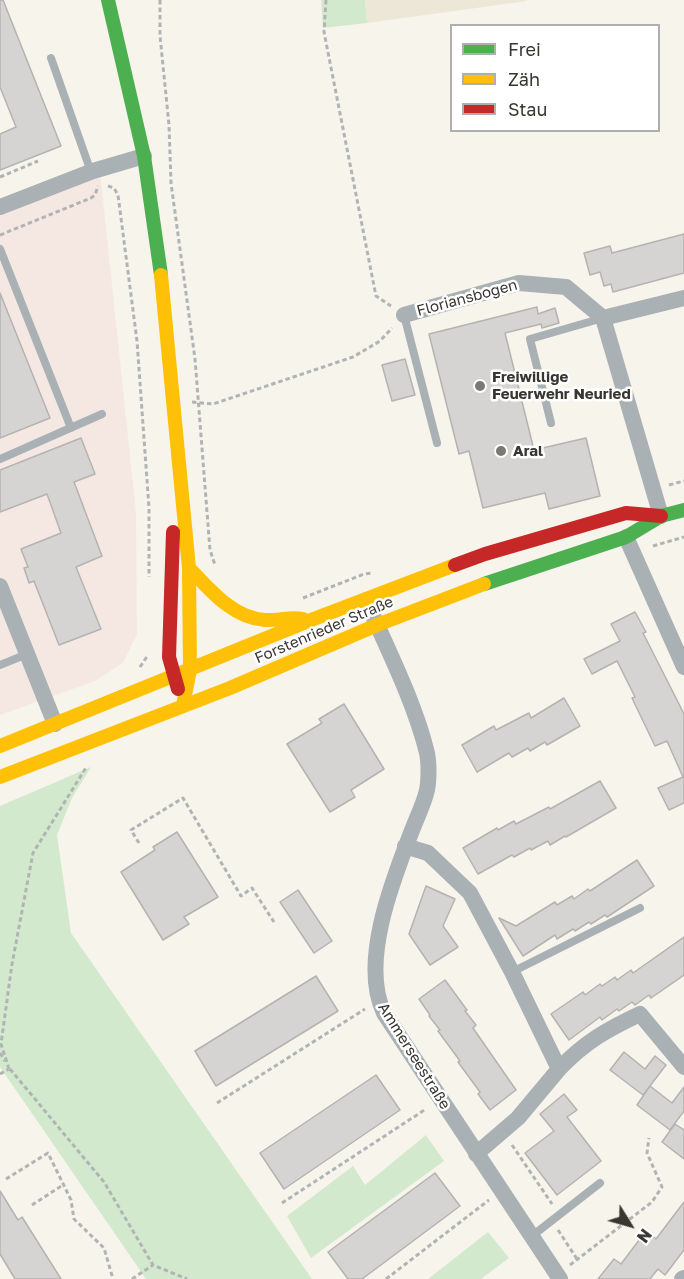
<!DOCTYPE html>
<html>
<head>
<meta charset="utf-8">
<style>
	body { margin:0 }
	#map { position:relative; width:684px; height:1279px; overflow:hidden; background:#f7f4ec; font-family:"Golos Text",sans-serif }
	canvas { display:block }
	.legend { position:absolute; left:450px; top:24px; width:210px; height:108px; box-sizing:border-box; background:#fff; border:2px solid #b0afad; margin:0; padding:8px 10px; list-style:none; font-size:18px; color:#393631 }
	.legend li { display:flex; align-items:center; gap:12px; height:30px }
	.legend b { width:30px; border:2px solid #b0afad }
	.north { position:absolute; left:600px; top:1195px; width:60px; height:60px; -webkit-text-stroke:4px #fff; paint-order:stroke; rotate:127deg; font-size:16px; font-weight:700; line-height:24px; text-align:center; color:#393631 }
	.north::after { content:''; display:block; margin:auto; width:21px; height:27px; background:#393631; clip-path:polygon(50% 0,100% 100%,50% 72%,0 100%) }
</style>
</head>
<body>
<div id="map">
<canvas width="684" height="1279"></canvas>
<ul class="legend">
<li><b style="height:8px;background:#4caf50"></b>Frei</li>
<li><b style="height:8px;background:#ffc107"></b>Zäh</li>
<li><b style="height:8px;background:#c62828"></b>Stau</li>
</ul>
<div class="north">N</div>
</div>
<script>
const c = document.querySelector('canvas').getContext('2d');
c.lineJoin = 'round';
function fillPath(path, color) {
  c.fillStyle = color;
  c.fill(path, 'evenodd');
}
function trace(path, color, width, dash) {
  c.strokeStyle = color;
  c.lineWidth = width;
  c.lineCap = dash ? 'butt' : 'round';
  c.setLineDash(dash || []);
  c.stroke(path);
}
function label(font, color, halo, rows, align = 'center') {
  c.font = font + ' "Golos Text",sans-serif';
  c.lineWidth = 5;
  c.setLineDash([]);
  c.textBaseline = 'middle';
  c.strokeStyle = halo;
  c.fillStyle = color;
  for (const [text, x, y, turn = 0] of rows) {
    c.save();
    c.translate(x, y);
    c.rotate((+turn || 0) * Math.PI / 180);
    c.textAlign = isNaN(turn) ? turn : align;
    if (halo) c.strokeText(text, 0, 0);
    c.fillText(text, 0, 0);
    c.restore();
  }
}
fillPath(new Path2D(`
	M100,171l36,342 1,121 -14,29 -28,18 -95,34v-505z`), '#f5e8e3');
fillPath(new Path2D(`
	M365,0h162v1l-160,22z`), '#ede7d8');
fillPath(new Path2D(`
	M321,0h44l2,23 -44,5z
	M91,767l-19,31 -15,37 14,98 241,346h-166l-146,-212v-261z
	M426,1135l18,26 -133,97 -24,-42 66,-50 12,19z
	M488,1232l21,26 -28,21h-53z`), '#d3e9cd');
const building = new Path2D(`
	M0,0h3l58,146 -61,24v-36l16,-7 -16,-40z
	M684,234v39l-71,19 -2,-8 -7,2 -4,-14 -10,3 -6,-22 26,-7 2,7z
	M0,293l50,125 -50,20z
	M537,307l1,7 17,-6 4,15 -17,5 -1,-4 -36,9 29,117 52,-12 14,58 -51,13 -4,-16 -62,15 -14,-57 -10,3 -30,-120z
	M405,359l10,36 -23,6 -10,-36z
	M81,438l14,36 -21,8 28,74 -26,11 25,62 -42,16 -25,-64 -5,2 -5,-15 4,-1 -7,-18 40,-16 -14,-39 -47,18v-42z
	M635,612l11,20 -3,1 41,81v89l-15,7 -11,-22 25,-11 -16,-36 -12,5 -23,-48 3,-1 -18,-36 -25,13 -8,-15 36,-18 -9,-17z
	M564,698l16,28 -33,19 -2,-3 -15,9 -2,-3 -16,9 -3,-4 -32,19 -15,-27 32,-19 2,4 33,-17 2,5z
	M344,704l40,65 -33,21 4,7 -25,15 -43,-68 35,-21 -3,-4z
	M600,781l16,27 -50,29 -1,-1 -15,9 -2,-4 -17,9 -1,-2 -16,9 -2,-2 -34,19 -15,-26 34,-20 1,2 16,-9 2,3 33,-17 1,2z
	M177,832l41,65 -34,20 5,7 -26,16 -42,-68 34,-22 -2,-3z
	M637,860l17,26 -47,31 -2,-2 -14,9 -2,-2 -14,9 -2,-2 -16,10 -2,-4 -32,21 -24,-38 17,8 39,-24 2,3 15,-9 2,3 14,-10 2,2z
	M426,886l29,13 -12,27 15,21 -28,18 -21,-31z
	M298,890l34,51 -18,12 -34,-51z
	M684,937v38l-33,23 -2,-3 -14,10 -3,-3 -13,9 -2,-2 -15,11 -2,-3 -31,23 -18,-26 32,-22 2,3 15,-11 2,2 13,-9 2,3 14,-10 2,3z
	M316,976l22,35 -122,75 -21,-35z
	M445,980l22,30 -2,1 11,14 -3,3 43,62 -26,20 -12,-16 2,-2 -22,-30 2,-1 -22,-30 2,-1 -11,-14 1,-1 -11,-16z
	M624,1052l21,17 10,-13 11,9 -23,30 -33,-25z
	M376,1075l24,35 -116,79 -24,-36z
	M650,1086l22,17 12,-16v24l-14,19 -33,-25z
	M564,1094l13,16 -10,7 34,44 -44,34 -32,-42 29,-22 -14,-17z
	M675,1124l9,6v29l-22,-17z
	M435,1173l25,33 -98,73h-14l-20,-27z
	M0,1191l18,29 4,-3 39,62h-46l-15,-25z
	M684,1202v48l-19,25 -7,-6 -8,10h-52l16,-20 7,5 25,-33 10,8z`);
fillPath(building, '#d6d4d3');
trace(building, '#b5b3b1', 1.5);
trace(new Path2D(`
	M160,0v36l9,89 2,58 24,176 15,191 5,15
	M326,0l-2,32 52,264 15,10
	M0,177l38,-16
	M108,186l6,2 4,7 19,146 12,167v69
	M0,235l91,-37 4,-3 3,-9
	M192,402l21,2 140,-47 27,-16 12,-13
	M669,485l15,-4
	M653,546l31,-9
	M303,598l61,-24 9,-1
	M140,667l8,-12
	M139,843l-8,-13 52,-32 58,98 11,-8 22,34
	M0,1053l5,8
	M9,1069l-8,-25 11,-80 21,-111 54,-87
	M10,1069l94,113 49,83 34,14
	M0,1074l9,-5
	M217,1103l148,-94
	M512,1145l40,59
	M6,1179l42,-26 23,47 3,19 30,29 9,31
	M282,1203l144,-94
	M32,1205l31,-20
	M558,1230l19,29
	M570,1265l82,-63 10,-15 -15,-34 2,-15
	M132,1279l21,-14
	M386,1279l103,-79`), '#b1b4b5', 3, [4.5, 3]);
trace(new Path2D(`
	M51,58l40,114
	M0,249l71,179
	M404,315l33,128
	M551,423l-21,-84 73,-21
	M0,459l102,-45
	M0,665l27,-11
	M512,972l128,-64
	M532,1236l68,-53`), '#a9b1b5', 8);
trace(new Path2D(`
	M0,207l93,-36 51,-15
	M404,315l115,-32 47,4 37,31 58,198
	M603,318l81,-20
	M626,537l58,130
	M0,586l55,138
	M366,600c21,48 49,103 61,153 2,10 2,27 0,37 -3,14 -11,29 -16,43 -19,49 -51,130 -27,180l176,266
	M405,846l23,7 42,40 42,79 47,97 -41,49 -42,36
	M559,1069c26,-27 47,-39 81,-55l44,53
	M682,1279l2,-1`), '#a9b1b5', 16);
trace(new Path2D(`
	M108,0l36,156 17,119
	M484,584l142,-47 35,-21 23,-6`), '#4caf50', 14);
trace(new Path2D(`
	M161,275l28,293 1,102 -7,35
	M189,568c21,22 44,50 76,52 13,1 25,-4 38,-1
	M0,746l311,-126 144,-55
	M0,777l230,-89 147,-63 107,-41`), '#ffc107', 14);
trace(new Path2D(`
	M173,532l-4,125 9,32
	M455,565l30,-11 141,-41 35,3`), '#c62828', 14);
for (const [x, y, r, color] of [
	[480,386,6,"#7c7872"],
	[501,451,6,"#7c7872"]
]) {
  const dot = new Path2D();
  dot.arc(x, y, r, 0, 2 * Math.PI);
  c.fillStyle = color;
  c.fill(dot);
  trace(dot, '#fff', 2);
}
label('15px', '#393631', '#fff', [
	["Floriansbogen",467,298,-15],
	["Forstenrieder Straße",324,630,-23],
	["Ammerseestraße",414,1056,58]
]);
label('bold 15px', '#393631', '#fff', [
	["Freiwillige",492,377],
	["Feuerwehr Neuried",492,394],
	["Aral",513,451]
], 'left');
</script>
</body>
</html>
